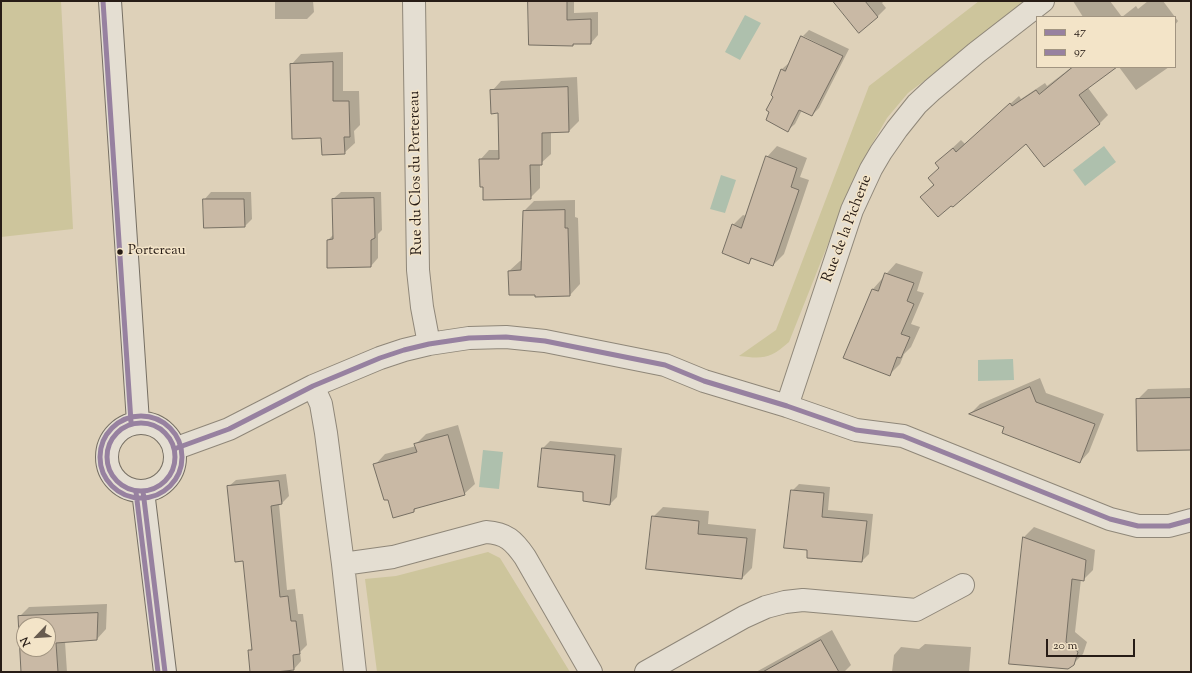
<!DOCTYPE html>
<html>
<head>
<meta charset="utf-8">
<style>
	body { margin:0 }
	#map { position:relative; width:1192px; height:673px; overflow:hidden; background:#ded1b9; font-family:"Sorts Mill Goudy",serif }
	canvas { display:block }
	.frame { position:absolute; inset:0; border:2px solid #271c16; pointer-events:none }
	.legend { position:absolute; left:1036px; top:16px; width:140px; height:52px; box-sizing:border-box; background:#f3e4c8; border:1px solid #a19481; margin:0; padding:5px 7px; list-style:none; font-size:12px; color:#271c16 }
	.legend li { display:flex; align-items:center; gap:8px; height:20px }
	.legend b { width:20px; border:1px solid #a19481 }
	.north { position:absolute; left:16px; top:617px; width:40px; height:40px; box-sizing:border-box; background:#f3e4c8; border:1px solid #a19481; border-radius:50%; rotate:245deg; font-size:11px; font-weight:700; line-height:16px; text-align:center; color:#271c16 }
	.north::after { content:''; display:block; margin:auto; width:14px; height:18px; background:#675b4f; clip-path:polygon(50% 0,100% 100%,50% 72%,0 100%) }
	.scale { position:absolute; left:1046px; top:639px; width:89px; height:18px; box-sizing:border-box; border:2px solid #271c16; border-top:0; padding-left:5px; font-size:12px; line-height:14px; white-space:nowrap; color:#271c16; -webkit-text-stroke:3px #f3e4c8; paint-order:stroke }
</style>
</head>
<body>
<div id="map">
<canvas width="1192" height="673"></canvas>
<div class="frame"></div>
<ul class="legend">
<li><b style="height:5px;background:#9781a0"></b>47</li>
<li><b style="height:5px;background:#9781a0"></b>97</li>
</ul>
<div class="north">N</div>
<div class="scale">20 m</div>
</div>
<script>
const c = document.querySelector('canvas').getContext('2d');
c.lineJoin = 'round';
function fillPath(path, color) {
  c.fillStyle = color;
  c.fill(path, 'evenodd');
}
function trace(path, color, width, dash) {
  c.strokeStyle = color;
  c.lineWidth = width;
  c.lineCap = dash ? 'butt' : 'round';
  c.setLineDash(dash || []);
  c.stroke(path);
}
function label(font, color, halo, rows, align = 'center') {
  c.font = font + ' "Sorts Mill Goudy",serif';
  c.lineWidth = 3;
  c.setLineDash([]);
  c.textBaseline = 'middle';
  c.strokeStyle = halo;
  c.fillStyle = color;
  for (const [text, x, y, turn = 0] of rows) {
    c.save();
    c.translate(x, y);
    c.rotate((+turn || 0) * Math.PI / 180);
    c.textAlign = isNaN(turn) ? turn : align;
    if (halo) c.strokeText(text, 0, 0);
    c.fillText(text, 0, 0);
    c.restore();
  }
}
fillPath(new Path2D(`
	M1,1h60l12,228 -72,8z
	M979,1h46l-81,65 -36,27 -21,25 -22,38 -16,35 -60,151c-19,17 -26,17 -50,14l37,-26 93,-244z
	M488,552l12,6 70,114h-193l-12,-93 31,-3z`), '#cdc59c');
fillPath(new Path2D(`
	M745,15l16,8 -21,37 -15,-8z
	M1104,146l12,16 -31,24 -12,-16z
	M721,175l15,5 -11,33 -15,-4z
	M1013,359l1,21 -36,1v-21z
	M483,450l20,2 -4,37 -20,-2z`), '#aec0ad');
fillPath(new Path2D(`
	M275,1h38l1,11 -7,7h-32z
	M529,1h45v12l24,-1v23l-7,8h-16l-2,2z
	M834,1h50l-2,2 4,5 -9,9z
	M1073,1h37l12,16 14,-11 2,3 10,-8h15l15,20 -3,4v-8h-92z
	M809,30l40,19 -30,59 -7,7 -10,-5 -7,14 -7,6 -14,-33 -2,-2 10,-26 7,-6 13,-26zM803,36l20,10 -1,1 -19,-9z
	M343,52v39h16l1,34 -6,6 1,12 -11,10 -22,-16 -31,-72 10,-11z
	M1072,67h44l-28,21 20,27 -8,8 -55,42 -19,-23 -105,55 13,-13 11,-29 16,-15 4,4 54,-48 2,3 24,-16 2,3z
	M1119,67h50l-33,23z
	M577,77l2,44 -10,10 -18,1v22l-11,10v24l-10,10 -46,-12 -4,-26 9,-10h10v-38l-7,-21 9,-10z
	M777,146l30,12 -7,19 9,3 -25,74 -11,11 -20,-7 -5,5 -15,-38 10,-10 3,1 21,-59z
	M211,192h40l1,27 -7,7 -41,-26z
	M341,192h40l1,38 -4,4v24l-7,8 -43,-26 6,-6 -1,-35z
	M575,200v17l3,1 2,66 -10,11 -34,-1 -27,-23 11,-10 3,-1 1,-49 10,-10z
	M896,263l27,9 -6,19 7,2 -13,31 9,3 -9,20 -7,7 -4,10 -10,10 -17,-85z
	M1040,378l6,15 58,21 -15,38 -9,10 -74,-36 -35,-13 9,-9z
	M1191,388v61l-54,-49 11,-11z
	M458,425l17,59 -11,10 -47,13 -3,4 -25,-13 -14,-33 10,-11 31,-8 -1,-1 11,-11z
	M550,441l72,7 -5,49 -7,7 -25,-13 -42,-43z
	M286,474l3,22 -7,7 -3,1 8,86 8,-1 3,25h5l4,31 -7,7 1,9 -7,8 -26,3h-17l-2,-21 4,-4 -9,-87 -16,-73 8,-7z
	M799,484l31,3 -2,23 45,4 -4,40 -7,7 -54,-12 -16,-58z
	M663,507l46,4 -1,13 48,5 -4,39 -10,10 -89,-61z
	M1034,527l61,23 -2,20 -10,10 -2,-1 -6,53 12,10 -4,12 -10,10 -63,-1 14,-126z
	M107,604l-1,25 -9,10 -32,3 2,30h-45l-3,-55 10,-10zM24,625h24v24h-24z
	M832,630l19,35 -7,7h-88z
	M925,644l46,3 -2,25h-77l2,-17 7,-8 18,2z`), '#0003');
const building = new Path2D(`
	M528,1h39v19l24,-1v25h-18v2l-44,-1z
	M833,1h32l13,16 -19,16z
	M801,36l42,20 -31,60 -13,-6 -11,22 -22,-12 3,-8 -3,-2 7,-13 -2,-2 10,-26 4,2z
	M333,62v39h16l1,36h-6l1,17 -23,1 -1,-17 -29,1 -2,-75z
	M1073,67h44l-38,28 21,29 -56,43 -18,-23 -73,63 -2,-1 -13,11 -18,-20 14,-12 -6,-7 11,-10 -4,-5 18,-15 3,4 54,-49 2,3 24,-16 3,4z
	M568,87l1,45 -27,1v32h-12l1,34 -48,1v-13h-3l-1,-28h20l-1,-46 -7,1 -1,-24z
	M766,156l31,12 -6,19 8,3 -26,76 -22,-8 -2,6 -27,-11 10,-29 9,4z
	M374,198l1,40 -4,2v27l-44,1v-28l6,-1 -1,-40z
	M203,199h41l1,28 -41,1z
	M565,210v18h3l2,68 -35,1v-2h-26l-1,-24 13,-1 2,-59z
	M885,273l29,10 -7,18 7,3 -13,30 9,3 -9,21 -4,-1 -7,19 -47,-18 29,-69 6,2z
	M1030,387l6,15 59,22 -15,39 -78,-30 2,-6 -35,-13z
	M1191,398v52l-54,1 -1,-52z
	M448,435l17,60 -51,14v3l-21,6 -5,-18h-4l-11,-36 44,-12 -3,-8z
	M542,448l73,7 -5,50 -27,-4v-9l-45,-5z
	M279,481l3,23 -11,2 9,91 8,-1 3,25h5l4,33 -7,1 1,15 -18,2h-26l-2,-22h4l-9,-89 -8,1 -8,-76z
	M791,490l33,3 -2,24 45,4 -5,41 -55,-4v-8l-23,-2z
	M652,516l47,5 -1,13 49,4 -5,41 -96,-10z
	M1023,537l63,23 -2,21 -12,-2 -6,63 12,10 -4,13 -6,4 -59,-5z
	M98,613l-1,27 -41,3 2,29h-37l-3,-56zM24,625h24v24h-24z
	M821,640l18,32h-76z`);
fillPath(building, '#c9b9a5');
trace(building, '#766f63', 1);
const street = new Path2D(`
	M414,1l4,269 4,37 7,37
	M313,386l8,18 5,29 17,131 12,108
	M787,406l65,-196 19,-41 10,-17 16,-23 20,-25 15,-14 44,-37 67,-52
	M174,449l55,-20 84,-43 67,-28 24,-8 25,-6 40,-6 37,-1 39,4 120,24 39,16 83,25 69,24 47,6 207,83 28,7h31l22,-6
	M343,564l50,-7 93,-25c20,1 28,9 39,25l66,115
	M646,672l98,-55 22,-10 19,-5 18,-2 113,10 47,-25`);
const secondary = new Path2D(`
	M110,1l28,421
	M107 457a34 34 0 1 1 68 0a34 34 0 1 1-68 0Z
	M143,491l22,181`);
trace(street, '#8f8779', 24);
trace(secondary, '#766f63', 24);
trace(street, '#e4ded2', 22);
trace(secondary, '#e4ded2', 22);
trace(new Path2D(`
	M107 457a34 34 0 1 1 68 0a34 34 0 1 1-68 0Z
	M174,449l55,-20 84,-43 67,-28 24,-8 25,-6 40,-6 37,-1 39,4 120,24 39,16 83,25 69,24 47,6 207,83 28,7h31l22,-6
	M143,491l22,181`), '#9781a0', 5);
trace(new Path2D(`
	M103,1l28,421
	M100 457a41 41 0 1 1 82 0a41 41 0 1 1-82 0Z
	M136,492l22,180`), '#9781a0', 5);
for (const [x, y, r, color] of [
	[120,252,3.5,"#271c16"]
]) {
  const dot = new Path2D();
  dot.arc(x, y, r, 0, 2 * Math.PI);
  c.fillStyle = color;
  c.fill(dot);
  trace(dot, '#f3e4c8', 1.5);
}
label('14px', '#271c16', '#f3e4c8', [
	["Portereau",128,252]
], 'left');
label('15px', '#271c16', '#f3e4c8', [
	["Rue du Clos du Portereau",417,173,-91],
	["Rue de la Picherie",848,229,-69]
]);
</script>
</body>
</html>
